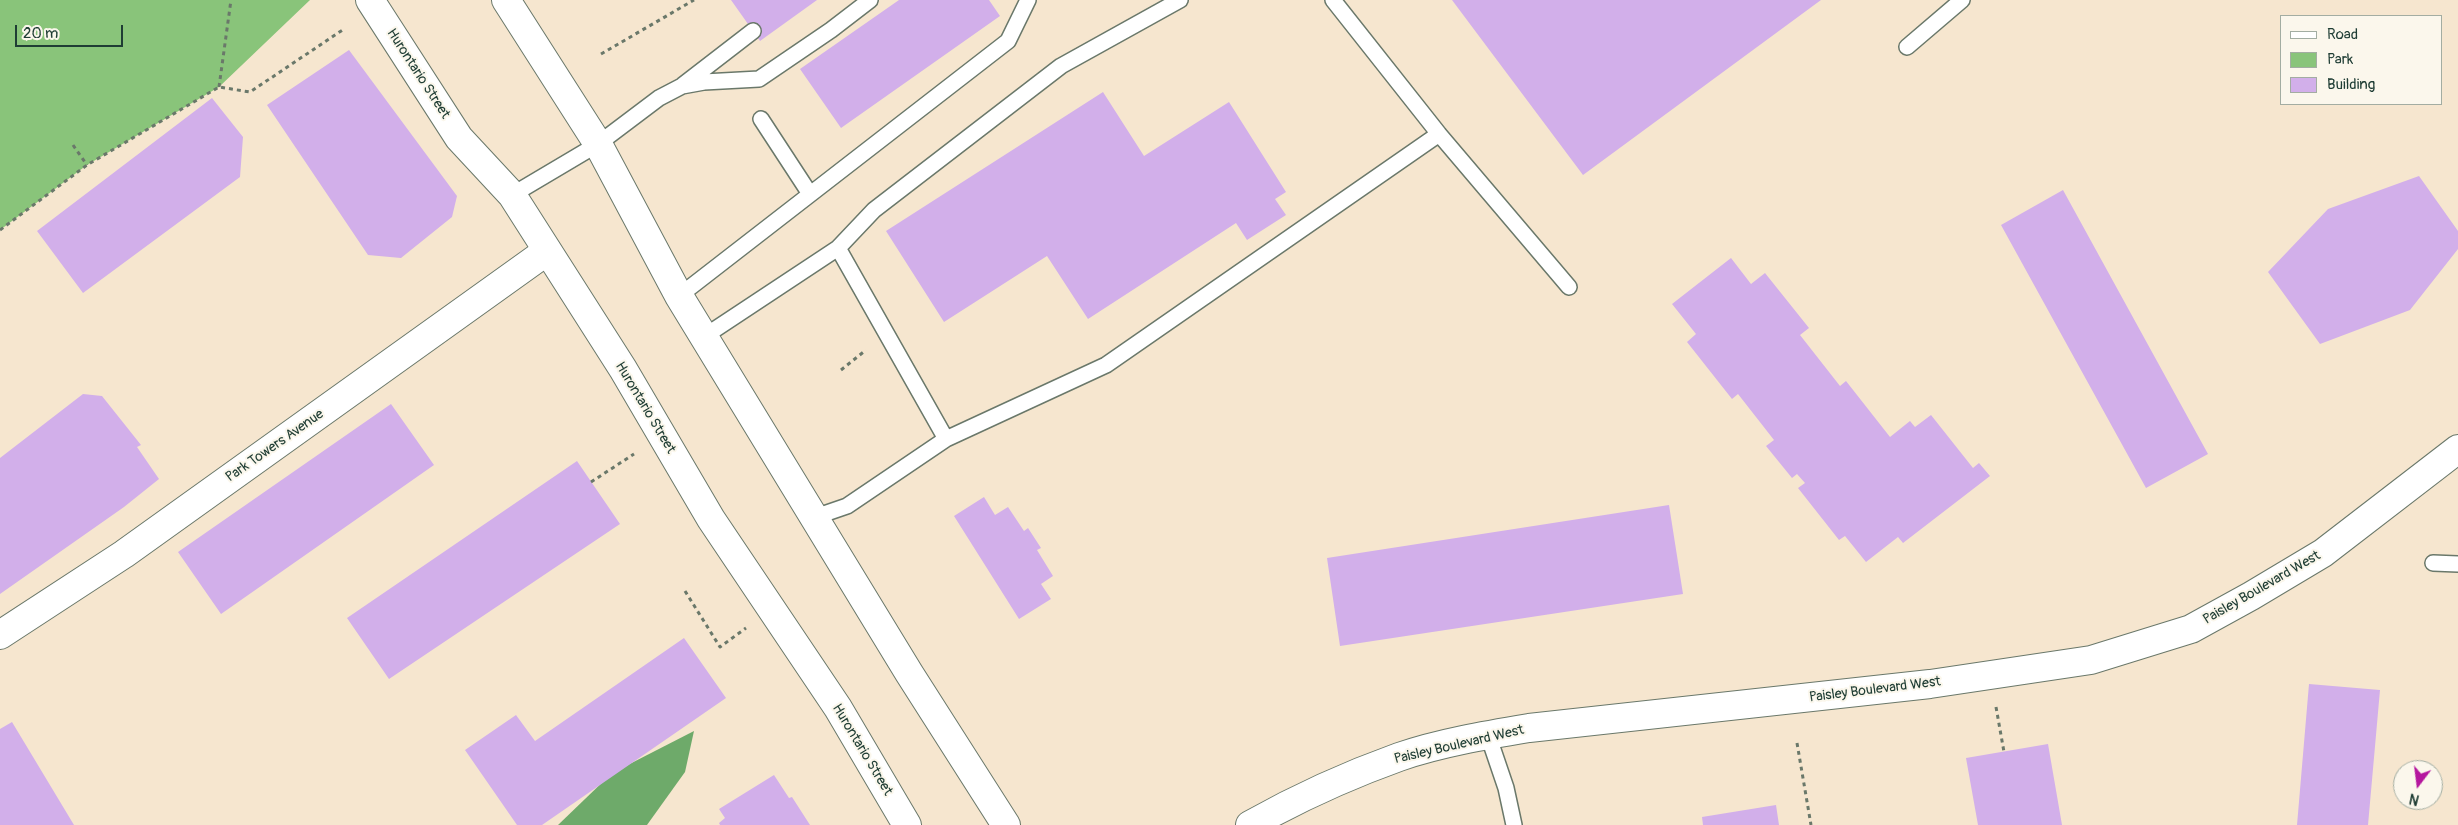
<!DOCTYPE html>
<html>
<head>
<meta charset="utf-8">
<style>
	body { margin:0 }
	#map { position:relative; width:2458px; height:825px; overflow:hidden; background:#f6e6cf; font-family:Pangolin,sans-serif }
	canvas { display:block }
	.legend { position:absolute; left:2280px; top:15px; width:162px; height:90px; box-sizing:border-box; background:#fbf7ec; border:1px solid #a3ada2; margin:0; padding:6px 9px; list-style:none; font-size:15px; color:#1f3d34 }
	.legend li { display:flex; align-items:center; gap:10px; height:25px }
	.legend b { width:25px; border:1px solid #a3ada2 }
	.north { position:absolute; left:2393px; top:760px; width:50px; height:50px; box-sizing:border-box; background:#fbf7ec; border:1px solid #a3ada2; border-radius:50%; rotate:195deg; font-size:14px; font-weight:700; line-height:20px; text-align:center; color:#1f3d34 }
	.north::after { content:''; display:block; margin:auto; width:18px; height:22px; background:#b5179e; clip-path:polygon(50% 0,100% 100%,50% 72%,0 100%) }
	.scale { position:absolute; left:15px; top:25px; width:108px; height:22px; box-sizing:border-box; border:2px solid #1f3d34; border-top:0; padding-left:6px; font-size:15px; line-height:18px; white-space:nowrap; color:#1f3d34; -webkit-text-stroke:4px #fbf7ec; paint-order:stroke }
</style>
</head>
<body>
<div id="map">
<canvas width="2458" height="825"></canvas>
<ul class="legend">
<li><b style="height:6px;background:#fff"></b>Road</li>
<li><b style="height:14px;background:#89c47a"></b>Park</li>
<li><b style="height:14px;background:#d2afea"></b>Building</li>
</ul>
<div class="north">N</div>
<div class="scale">20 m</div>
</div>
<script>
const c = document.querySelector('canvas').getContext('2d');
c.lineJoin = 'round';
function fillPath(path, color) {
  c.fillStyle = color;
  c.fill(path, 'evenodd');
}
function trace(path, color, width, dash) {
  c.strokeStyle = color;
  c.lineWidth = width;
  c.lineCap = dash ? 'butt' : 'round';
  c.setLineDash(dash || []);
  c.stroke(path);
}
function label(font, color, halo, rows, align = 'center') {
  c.font = font + ' Pangolin,sans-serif';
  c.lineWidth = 4;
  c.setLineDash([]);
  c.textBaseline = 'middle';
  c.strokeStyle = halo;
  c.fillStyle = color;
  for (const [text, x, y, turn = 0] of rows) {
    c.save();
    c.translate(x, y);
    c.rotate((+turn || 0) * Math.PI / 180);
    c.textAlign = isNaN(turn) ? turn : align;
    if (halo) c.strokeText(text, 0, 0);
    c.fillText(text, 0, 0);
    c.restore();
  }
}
fillPath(new Path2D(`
	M0,0h310l-91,87 -132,78 -87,65z`), '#89c47a');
fillPath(new Path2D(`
	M694,731l-9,41 -38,53h-89l54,-52z`), '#6eaa6a');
fillPath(new Path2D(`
	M731,0h86l-57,41z
	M899,0h90l11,16 -159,112 -41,-59z
	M1452,0h369l-238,175z
	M349,50l108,146 -5,21 -51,41 -33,-3 -101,-150z
	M1103,92l41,64 85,-54 57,90 -11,7 11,16 -39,25 -11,-17 -148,96 -41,-63 -103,66 -58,-91z
	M212,98l31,39 -3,40 -157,116 -46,-62z
	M2419,176l39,55v18l-48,61 -90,34 -52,-72 60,-63z
	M2063,190l145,264 -62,34 -145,-263z
	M1731,258l20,26 14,-11 44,55 -9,7 40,51 6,-5 44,56 20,-16 5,6 16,-12 42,53 6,-5 11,13 -87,67 -5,-6 -32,25 -21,-26 -6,4 -41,-52 7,-5 -8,-9 -5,4 -26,-32 8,-6 -36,-46 -6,5 -45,-57 9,-8 -24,-30z
	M83,394l19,2 39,49 -4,2 22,32 -35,28 -124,87v-136z
	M391,404l43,61 -213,149 -43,-62z
	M577,461l43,63 -231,155 -42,-61z
	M984,497l11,18 13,-8 16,24 4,-3 13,20 -4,2 16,26 -12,8 10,15 -32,20 -65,-103z
	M1669,505l14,89 -343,52 -13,-88z
	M684,638l42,60 -184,127h-25l-52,-75 51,-35 19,26z
	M2309,684l71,6 -12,135h-71z
	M12,722l62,103h-74v-96z
	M2048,744l14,81h-84l-12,-67z
	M774,775l15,23 3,-1 18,28h-90l-1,-2 6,-5 -6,-9z
	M1776,805l3,20h-76l-1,-8z`), '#d2afea');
const lane = new Path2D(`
	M1333,0l106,134 130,153
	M1907,47l55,-47
	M683,85l70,-54
	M761,119l49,75
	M512,195l86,-51 61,-46 23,-12 22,-4 55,-3 72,-49 39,-30
	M838,248l108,191
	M679,296l329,-255 20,-41
	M705,336l133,-88 36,-38 187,-144 119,-66
	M815,517l32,-11 99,-67 160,-74 333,-231
	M2433,563l25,1
	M1488,735l18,53 8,37`);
const street = new Path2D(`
	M0,635l124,-81 423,-303`);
const secondary = new Path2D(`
	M1250,825c48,-27 96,-49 149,-68 40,-14 88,-22 130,-29l401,-44 161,-24 100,-31 60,-33 72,-43 135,-104`);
const primary = new Path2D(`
	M370,0l89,138 53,57 111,174 88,150 127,189 69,117
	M506,0l92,144 81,152 230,377 97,152`);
trace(lane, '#6a786a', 18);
trace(street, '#6a786a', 30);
trace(secondary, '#6a786a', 30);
trace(primary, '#6a786a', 30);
trace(new Path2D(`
	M601,54l93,-54
	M219,87l12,-87
	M73,145l14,20
	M0,230l87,-65 132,-78 31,5 94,-63
	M841,370l25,-20
	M591,482l43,-28
	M685,591l35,56 26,-19
	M1996,707l8,45
	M1797,743l14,82`), '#6a786a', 3, [4, 4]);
trace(lane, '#fff', 15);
trace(street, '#fff', 28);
trace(secondary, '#fff', 28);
trace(primary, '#fff', 28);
label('14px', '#1f3d34', '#fbf7ec', [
	["Hurontario Street",418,74,57],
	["Hurontario Street",645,408,59],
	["Park Towers Avenue",275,446,-35],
	["Paisley Boulevard West",2262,588,-30],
	["Paisley Boulevard West",1875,690,-7],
	["Paisley Boulevard West",1459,745,-13],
	["Hurontario Street",862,750,59]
]);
</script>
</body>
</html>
